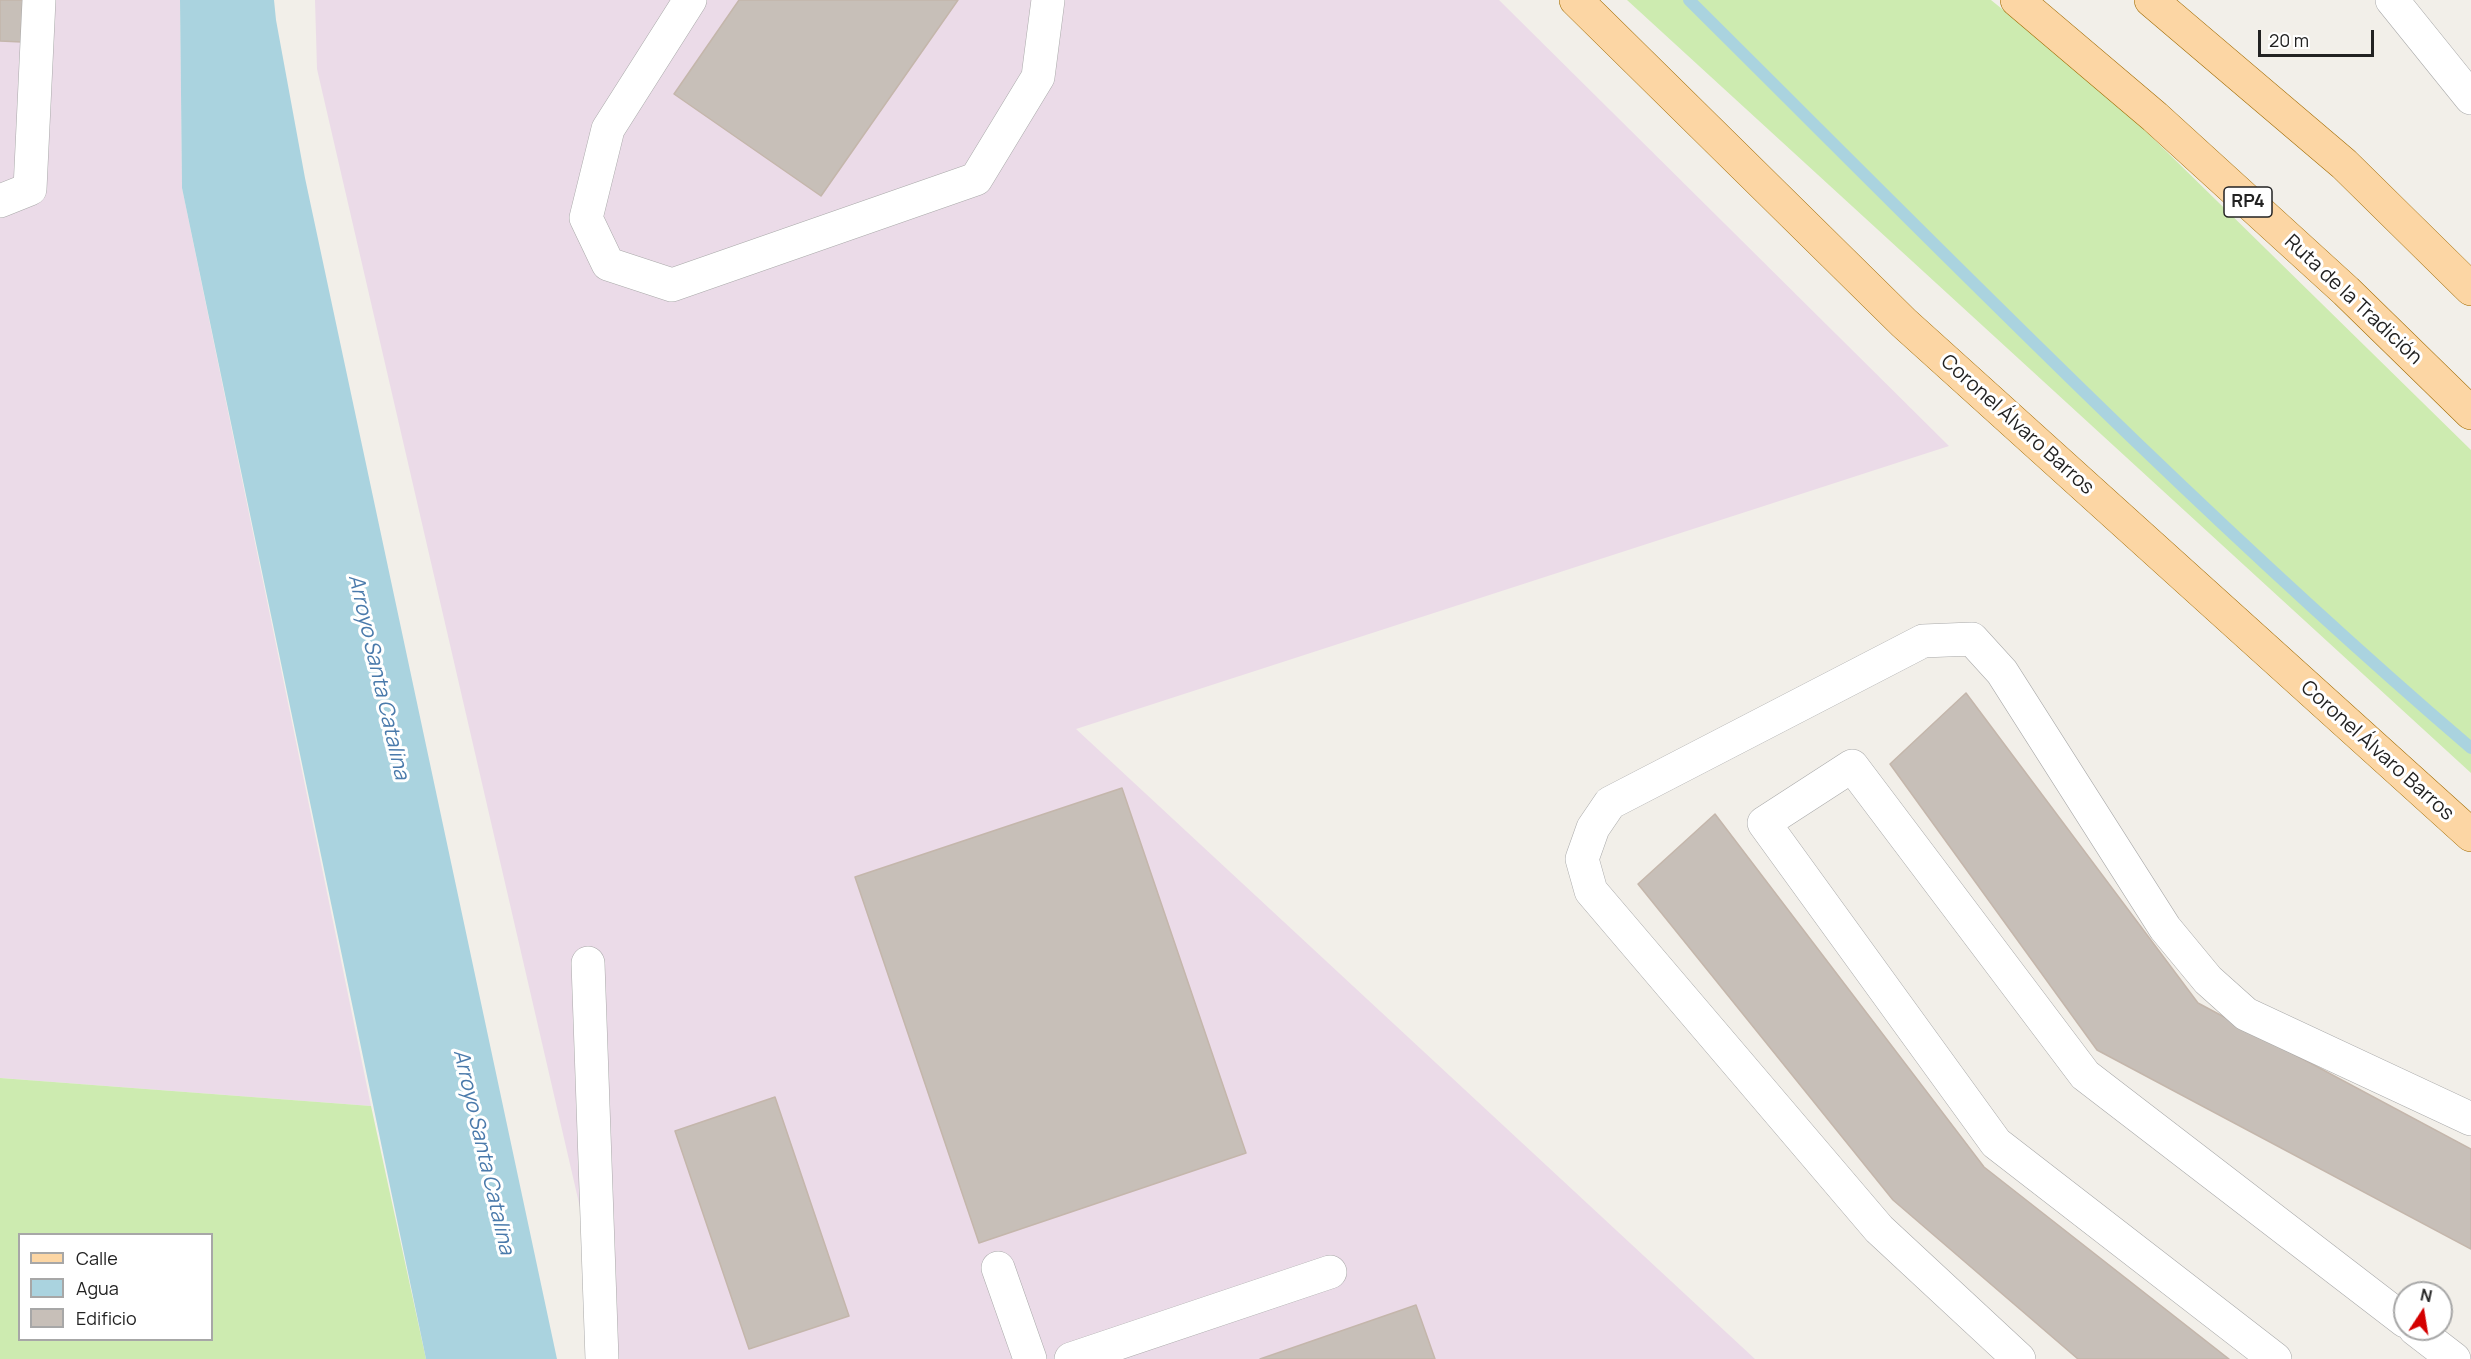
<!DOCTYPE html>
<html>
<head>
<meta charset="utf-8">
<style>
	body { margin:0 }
	#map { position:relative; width:2471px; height:1359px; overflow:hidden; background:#f2efe9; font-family:Manrope,sans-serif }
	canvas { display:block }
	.legend { position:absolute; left:18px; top:1233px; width:195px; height:108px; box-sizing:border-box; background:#fff; border:2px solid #a7a7a7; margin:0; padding:8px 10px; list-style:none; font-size:18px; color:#222 }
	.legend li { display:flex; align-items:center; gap:12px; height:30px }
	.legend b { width:30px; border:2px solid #a7a7a7 }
	.north { position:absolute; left:2393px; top:1281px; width:60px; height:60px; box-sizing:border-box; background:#fff; border:2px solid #a7a7a7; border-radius:50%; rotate:12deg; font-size:16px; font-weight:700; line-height:24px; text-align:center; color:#222 }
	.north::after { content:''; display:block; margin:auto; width:21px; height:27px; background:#d40000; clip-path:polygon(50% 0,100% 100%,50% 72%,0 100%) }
	.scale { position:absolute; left:2258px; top:30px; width:116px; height:27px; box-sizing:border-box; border:3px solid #222; border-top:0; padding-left:8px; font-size:18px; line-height:21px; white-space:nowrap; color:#222; -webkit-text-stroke:4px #fff; paint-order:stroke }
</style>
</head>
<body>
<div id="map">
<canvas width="2471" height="1359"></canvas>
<ul class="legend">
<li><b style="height:8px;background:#fcd6a4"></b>Calle</li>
<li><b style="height:16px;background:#aad3df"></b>Agua</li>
<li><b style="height:16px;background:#c7bfb8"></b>Edificio</li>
</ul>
<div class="north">N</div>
<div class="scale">20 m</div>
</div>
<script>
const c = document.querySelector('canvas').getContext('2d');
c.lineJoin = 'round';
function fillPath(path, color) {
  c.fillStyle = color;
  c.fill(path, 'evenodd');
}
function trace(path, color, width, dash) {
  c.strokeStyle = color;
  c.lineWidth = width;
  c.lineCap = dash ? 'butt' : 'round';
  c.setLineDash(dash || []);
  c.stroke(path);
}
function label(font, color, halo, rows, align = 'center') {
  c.font = font + ' Manrope,sans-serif';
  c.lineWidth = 6;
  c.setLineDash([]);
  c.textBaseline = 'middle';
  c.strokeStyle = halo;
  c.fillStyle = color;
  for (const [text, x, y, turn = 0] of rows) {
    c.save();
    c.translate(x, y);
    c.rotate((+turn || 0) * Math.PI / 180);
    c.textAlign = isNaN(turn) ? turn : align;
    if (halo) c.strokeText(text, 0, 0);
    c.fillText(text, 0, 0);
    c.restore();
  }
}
fillPath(new Path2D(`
	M0,0h180l2,188 189,918 -371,-28z
	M315,0h1184l450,446 -873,283 679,630h-1140l-298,-1290z`), '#ebdbe8');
fillPath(new Path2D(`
	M1627,0h364l124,101 356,349v323z
	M0,1078l371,28 55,253h-426zM20,1234h192v106h-192z`), '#cdebb0');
fillPath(new Path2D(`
	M180,0h94l2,20 29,158 252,1181h-131l-244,-1171z`), '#aad3df');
trace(new Path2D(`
	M1689,0c256,254 508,513 782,748`), '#aad3df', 12);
const building = new Path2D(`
	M0,0h23l-1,42 -22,-1z
	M739,0h219l-137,196 -147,-102z
	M1966,693l232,310 273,146v100l-374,-199 -207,-286z
	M1122,788l124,365 -267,90 -124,-366z
	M1715,814l269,353 245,192h-151l-185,-159 -255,-316z
	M775,1097l74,219 -100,33 -74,-218z
	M1416,1305l19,54h-175z`);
fillPath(building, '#c7bfb8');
trace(building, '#c4b6ab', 1.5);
const minor = new Path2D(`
	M690,0l-82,129 -22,89 22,46 64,21 304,-106 62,-102 10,-77
	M2392,0l79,98
	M0,201l30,-12 9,-189
	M588,963l14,396
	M998,1268l32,91
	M2415,1329l39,30
	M1071,1359l259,-87
	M2019,1359l-140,-130 -288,-338 -9,-32 11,-31 17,-25 313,-162 49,-2 30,33 163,256 43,52 38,34 225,105
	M2275,1359l-279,-216 -232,-320 88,-57 233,309 320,246`);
const major = new Path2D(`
	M1576,0l328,323 567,512
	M2017,0l138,117 191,174 125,122
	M2151,0l193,164 127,125`);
trace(minor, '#a9a9a9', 34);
trace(major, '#a06b00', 34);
trace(minor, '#fff', 33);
trace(major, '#fcd6a4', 33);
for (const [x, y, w] of [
	[2248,202,48]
]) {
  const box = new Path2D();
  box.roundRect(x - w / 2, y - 15, w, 30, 4.5);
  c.fillStyle = '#fff';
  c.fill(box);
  trace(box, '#222', 1.5);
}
label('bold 18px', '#222', null, [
	["RP4",2248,202]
]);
label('20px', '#222', '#fff', [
	["Ruta de la Tradición",2353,300,43],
	["Coronel Álvaro Barros",2017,425,42],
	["Coronel Álvaro Barros",2377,751,42]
]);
label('italic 21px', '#4a7aab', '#fff', [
	["Arroyo Santa Catalina",378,677,77],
	["Arroyo Santa Catalina",483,1152,77]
]);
</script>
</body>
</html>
